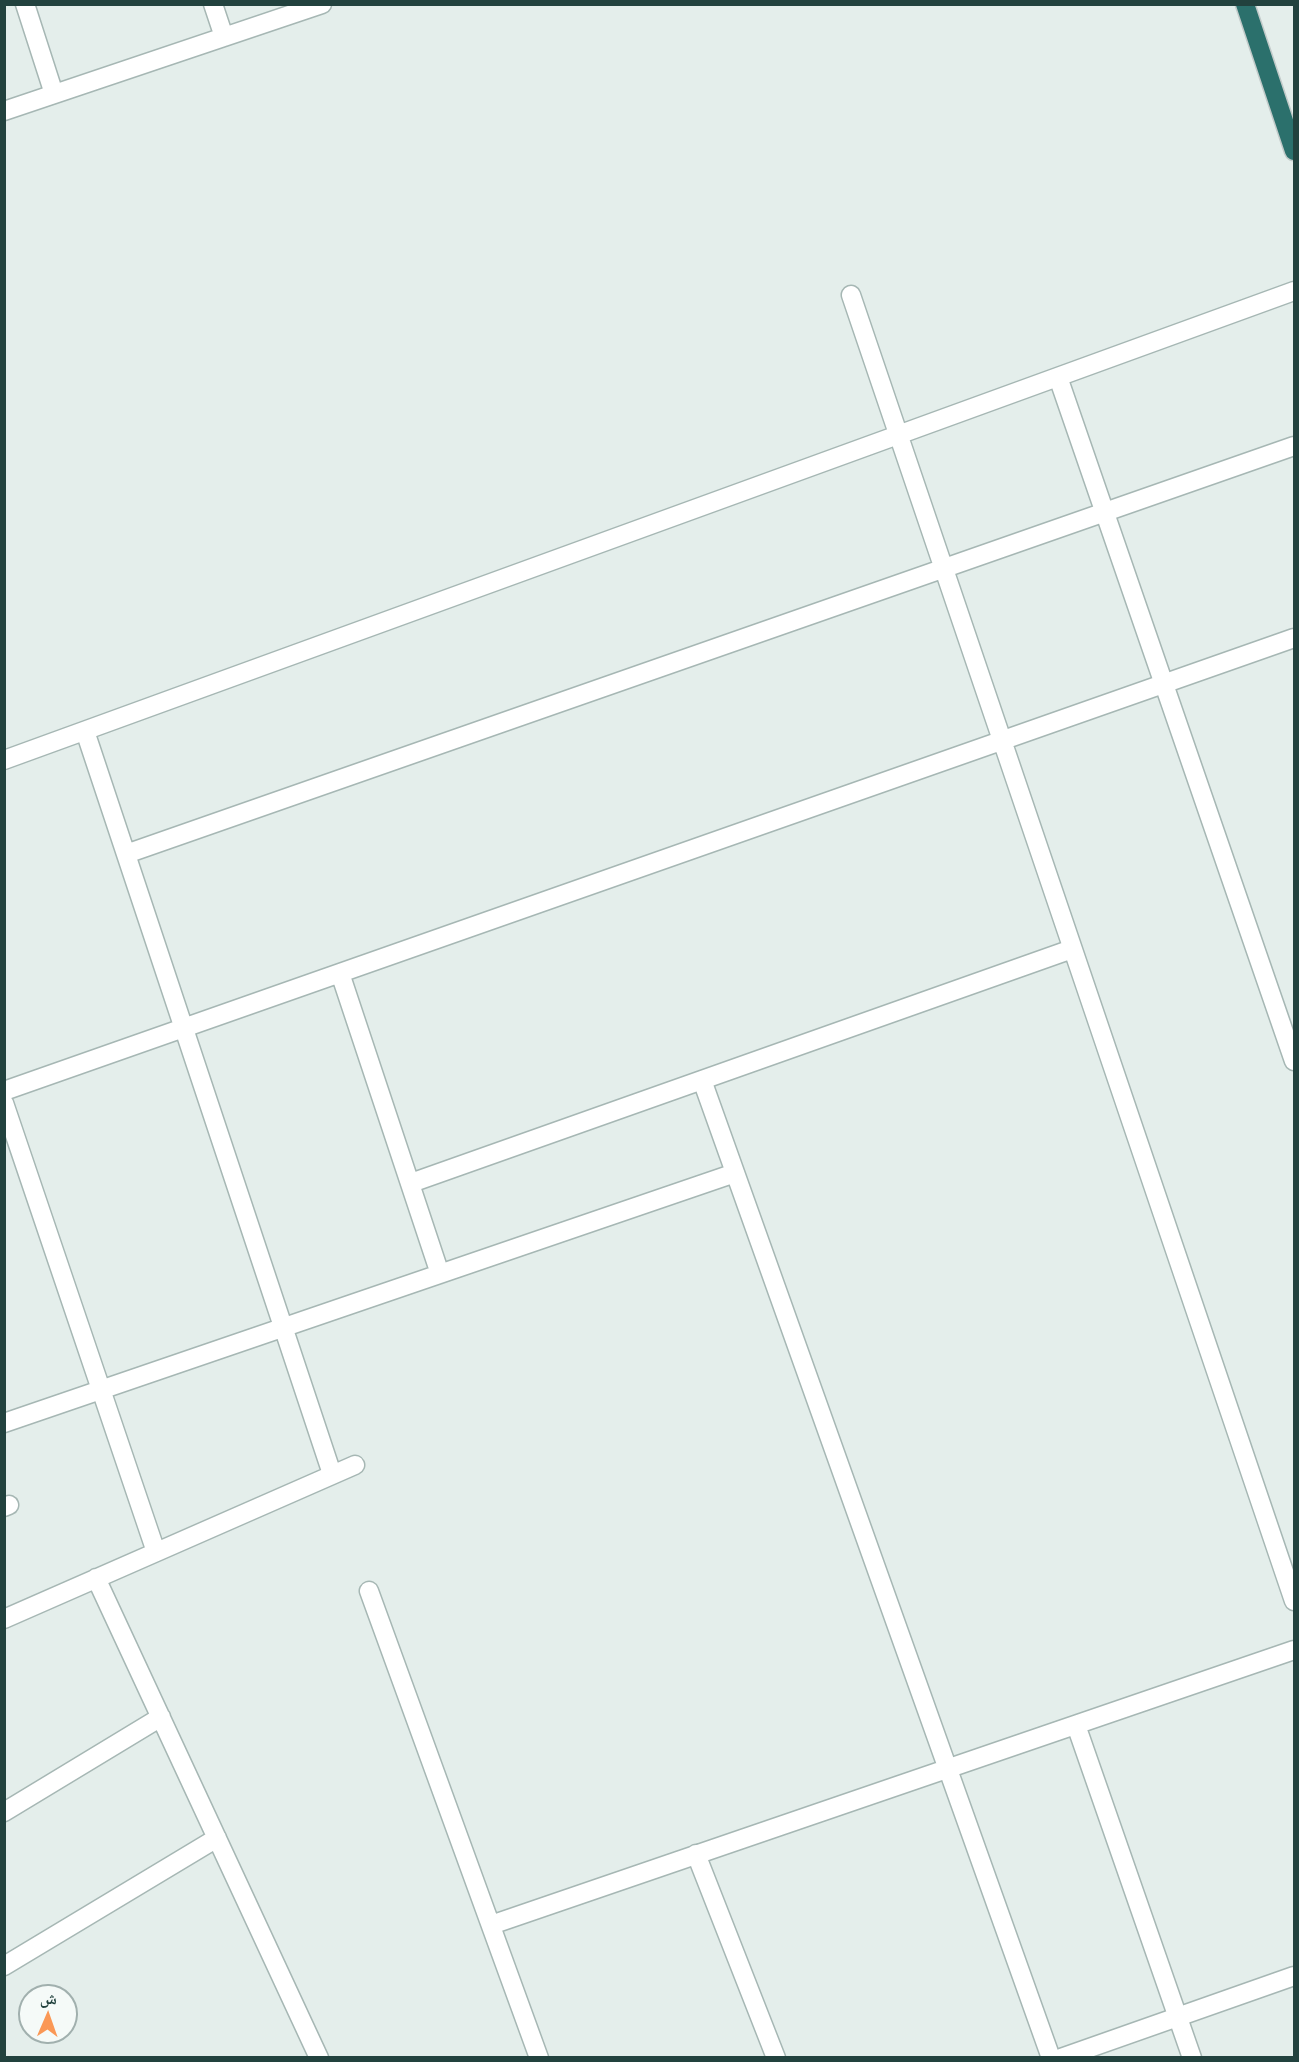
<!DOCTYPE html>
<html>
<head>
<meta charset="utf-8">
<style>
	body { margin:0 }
	#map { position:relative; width:1299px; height:2062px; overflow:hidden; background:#e4eeeb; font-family:Inter,"Noto Naskh Arabic",sans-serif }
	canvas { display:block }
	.frame { position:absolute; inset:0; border:6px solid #22423e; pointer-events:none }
	.north { position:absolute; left:18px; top:1984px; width:60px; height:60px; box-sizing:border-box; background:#f5faf8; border:2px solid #a1b0ae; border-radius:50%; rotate:2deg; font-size:16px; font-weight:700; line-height:24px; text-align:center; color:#22423e }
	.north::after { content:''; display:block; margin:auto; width:21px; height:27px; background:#fa9856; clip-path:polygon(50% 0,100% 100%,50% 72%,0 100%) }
</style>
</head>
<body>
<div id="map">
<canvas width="1299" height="2062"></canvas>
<div class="frame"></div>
<div class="north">ش</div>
</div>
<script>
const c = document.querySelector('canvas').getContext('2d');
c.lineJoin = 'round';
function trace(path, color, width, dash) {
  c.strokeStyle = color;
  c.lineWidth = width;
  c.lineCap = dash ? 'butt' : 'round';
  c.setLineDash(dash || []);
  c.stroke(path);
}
const minor = new Path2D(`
	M25,4l29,90
	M213,4l11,33
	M4,111l318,-107
	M851,295l443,1306
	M1058,377l236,684
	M85,731l247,743
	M4,760l1290,-469
	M126,854l1168,-408
	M340,973l100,301
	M702,1080l349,978
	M4,1091l1290,-453
	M4,1103l152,449
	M411,1183l661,-234
	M4,1423l731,-250
	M4,1507l5,-2
	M96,1578l223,480
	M369,1591l170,467
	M4,1619l351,-154
	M1076,1725l116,333
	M4,1812l157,-95
	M696,1854l80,204
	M491,1925l803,-275
	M4,1966l213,-128
	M1061,2058l233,-82`);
const highway = new Path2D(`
	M1245,4l49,147`);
trace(minor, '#a6b7b4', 21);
trace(highway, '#c1cac9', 21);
trace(minor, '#fff', 18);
trace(highway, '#2b706c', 18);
</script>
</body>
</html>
